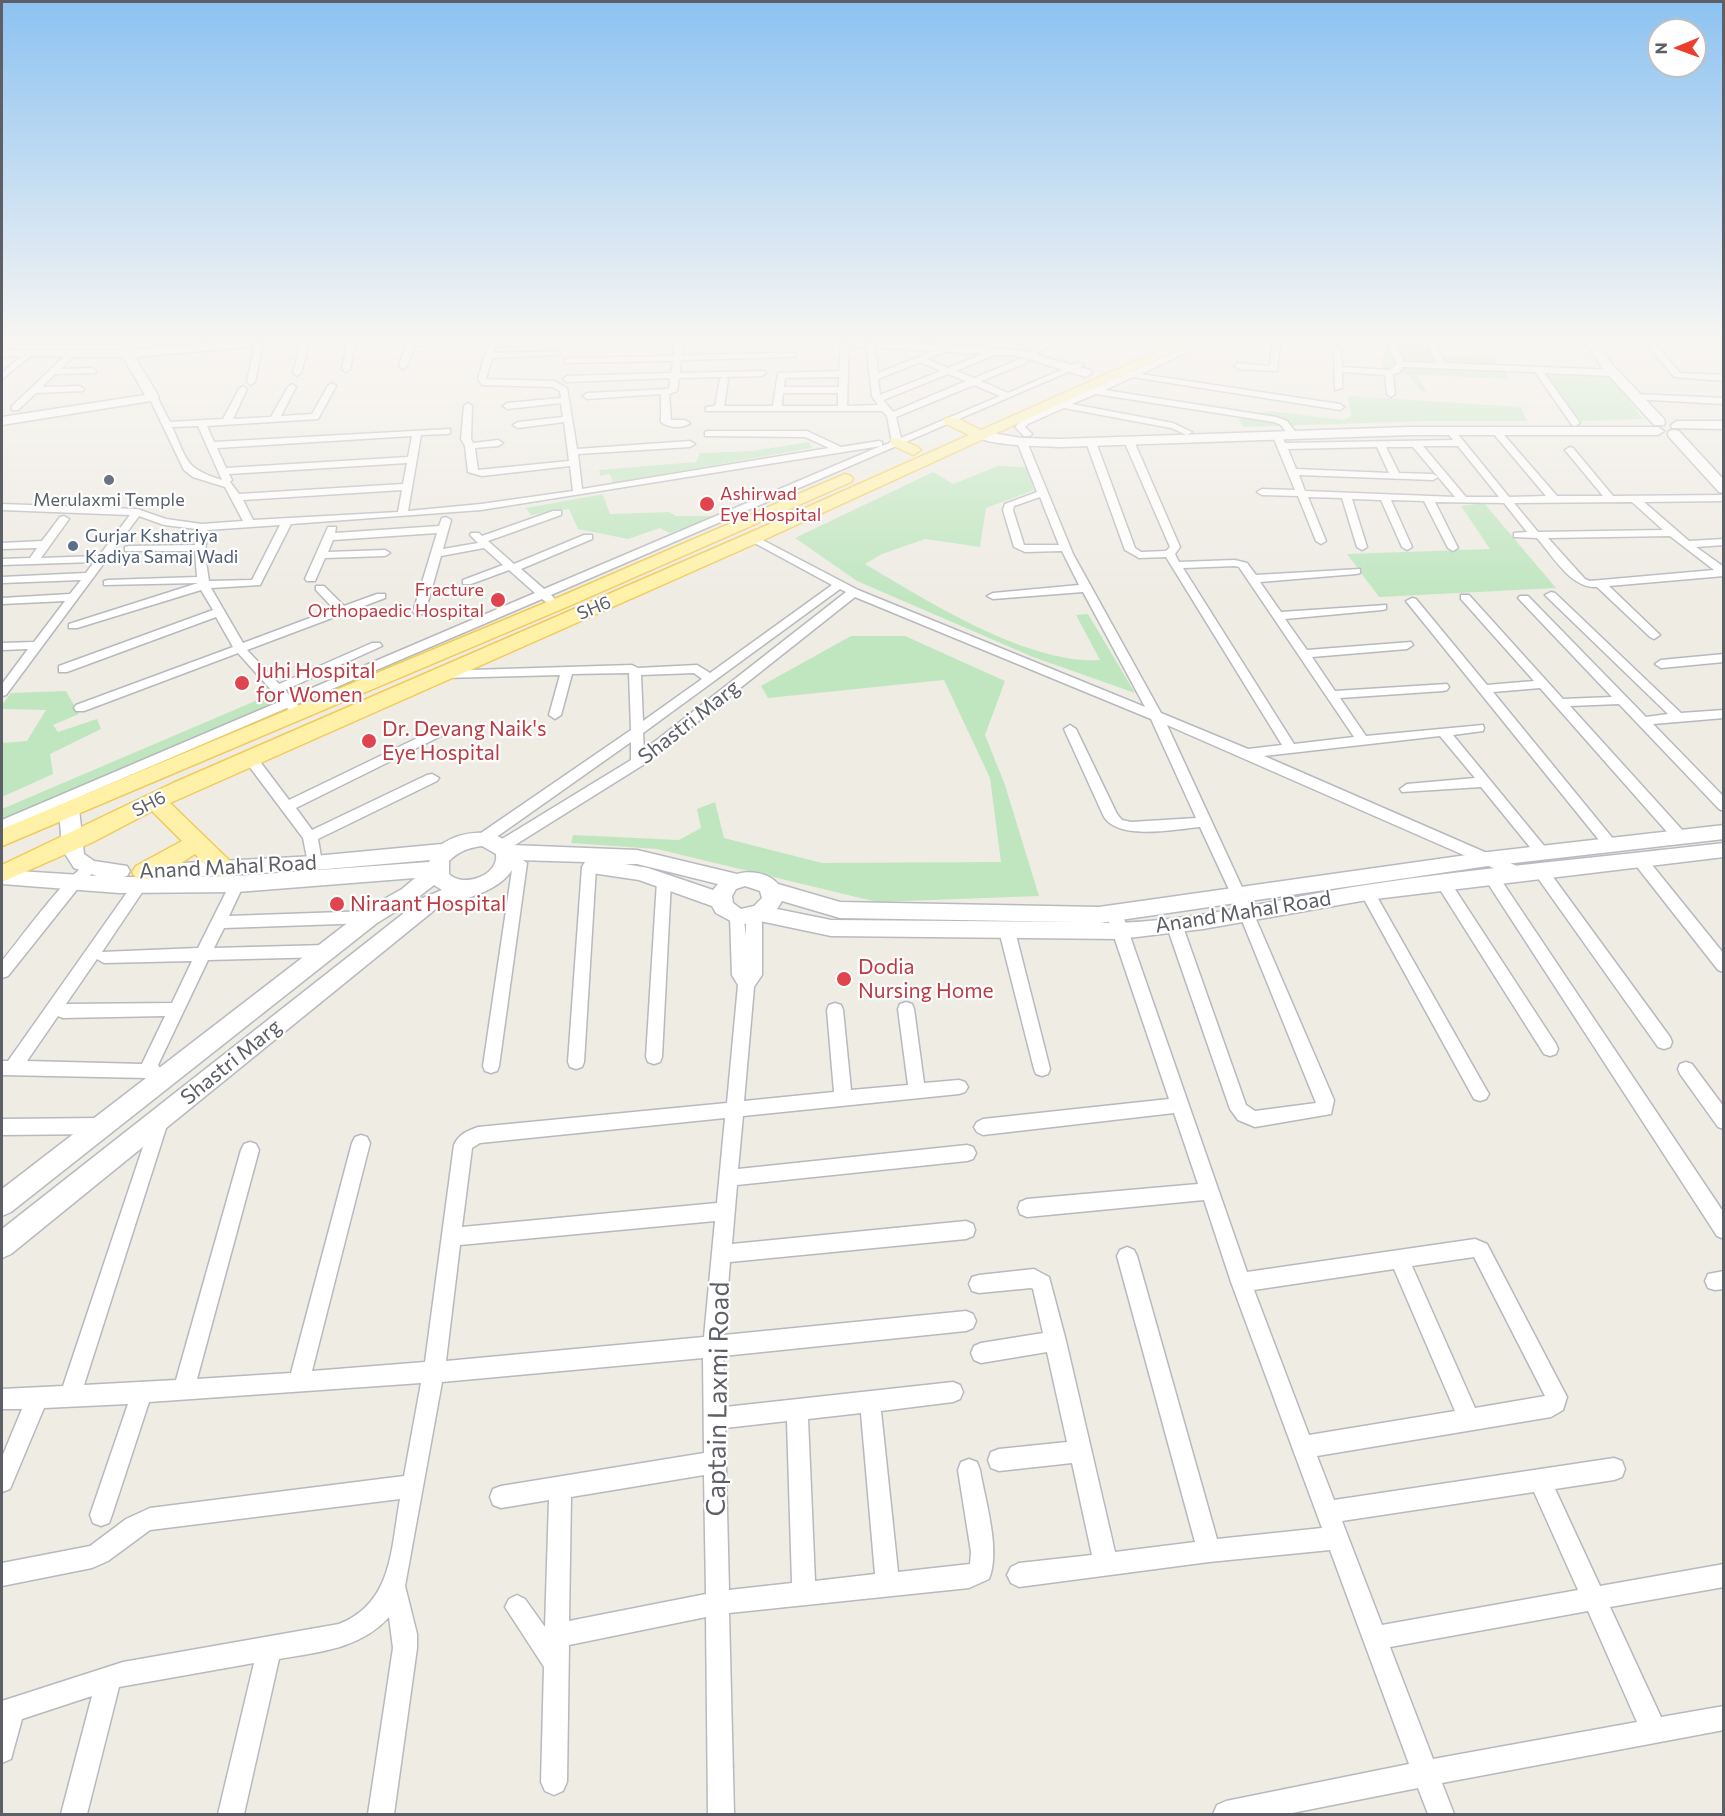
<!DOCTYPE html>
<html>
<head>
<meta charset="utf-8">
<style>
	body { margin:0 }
	#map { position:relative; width:1725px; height:1816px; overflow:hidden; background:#efece4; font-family:Commissioner,sans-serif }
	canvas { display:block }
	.frame { position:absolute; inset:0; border:3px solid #5c5f65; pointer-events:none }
	.north { position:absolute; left:1647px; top:18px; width:60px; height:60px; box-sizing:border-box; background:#fff; border:2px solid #bebfc1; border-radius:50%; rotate:269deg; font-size:16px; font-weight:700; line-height:24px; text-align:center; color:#5c5f65 }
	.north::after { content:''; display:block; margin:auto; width:21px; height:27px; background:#eb3e2d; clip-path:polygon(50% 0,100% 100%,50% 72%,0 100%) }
</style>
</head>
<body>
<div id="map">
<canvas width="1725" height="1816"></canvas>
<div class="frame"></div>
<div class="north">N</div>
</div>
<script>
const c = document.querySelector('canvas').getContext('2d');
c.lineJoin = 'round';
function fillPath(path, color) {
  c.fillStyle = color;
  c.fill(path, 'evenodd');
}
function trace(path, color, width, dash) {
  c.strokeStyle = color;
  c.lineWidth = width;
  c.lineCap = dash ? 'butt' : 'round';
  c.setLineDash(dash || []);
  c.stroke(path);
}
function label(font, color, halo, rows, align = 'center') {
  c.font = font + ' Commissioner,sans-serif';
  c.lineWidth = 4.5;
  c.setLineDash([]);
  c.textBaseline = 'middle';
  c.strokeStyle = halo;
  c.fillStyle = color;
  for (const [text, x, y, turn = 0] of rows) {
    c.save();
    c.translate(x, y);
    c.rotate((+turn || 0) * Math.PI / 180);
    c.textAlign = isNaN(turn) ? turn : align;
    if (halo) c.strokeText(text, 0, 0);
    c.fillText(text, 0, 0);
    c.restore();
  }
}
fillPath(new Path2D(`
	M1383,343h44l5,11 62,5 16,20 -93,-4 10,17 -6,-1 -13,-16 -23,-5 -3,-6 3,-16z
	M1544,373l65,1 34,45 -62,2z
	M1348,396l173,11 6,14h-98l-185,6 -6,-8 32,-8 74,9 7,-4z
	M809,442l3,6 -199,35 -3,-9 -10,2 -1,-6 97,-8 4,-9 52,-2z
	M998,466l28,1 8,23 -48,18 -6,39 -55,-8 -43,15 -17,10c61,36 163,101 235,96l-24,-45 12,-1 47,79 -102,-36 -176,-76 -62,-43 138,-66 20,12z
	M603,494l7,20 59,-2 7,4h40l-46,17 -10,-5 -32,11 -50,-10 -9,-20 -38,6 -5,-7z
	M1484,503l72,85 -177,9 -32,-43 143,-5 -29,-43z
	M851,636h54l100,45 -20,54 20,50 34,111 -162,6 -220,-53 -86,-6 2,-8 106,5 22,-12 -4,-19 18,-7 9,36 98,25 179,-1 -11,-84 -46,-98 -176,18 -7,-12z
	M66,691l13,23 -26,11 5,7 39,-13 4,10 -51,25 3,20 -51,23v-54l25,-2 19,-31 -44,-1v-4l9,-12z
	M274,693l9,10 -281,119v-13z`), '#c0e6c0');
const street = new Path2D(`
	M5,343h10l-9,8h-4v-5z
	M255,343h8l-8,39 -4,3 -4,-3z
	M301,343h8l-8,30 -4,3 -4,-3z
	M347,343h8l-5,26 -4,3 -4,-3z
	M406,343h41l-4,2 -29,1 -7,20 -4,3 -4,-3z
	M488,343h52l-4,2 -41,2 -2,6 66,-2 1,2 -4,2 -64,3 -6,21 68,2 13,7 10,61 113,-8 5,3 -5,3 -112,7 4,35 247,-41 -24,-11 -100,-1v-4l3,-1h99l34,16 38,-6 3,1v4l10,-4 -5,-26 -5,-5h-176v-4l9,-1 5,-27 3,-2 -44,1 -2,13 -8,3 2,26h14l5,3c-8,6 -21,5 -29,-1v-28l-74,5 -4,-3 4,-3 82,-4 1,-11 -103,4 -4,-3 4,-3 104,-3 2,-12 -108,2 -1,-2 4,-3 105,-2 2,-13h8l-1,12 113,-2v4h-3l-111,3 -1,13 85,-2 1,2 -4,3 -37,1 3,2 -4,27h49l5,-33 61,-2 2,-28h8l-2,63 31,-1 -6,-9 -6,-53h8l4,30 66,-26h3v4l-20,8 21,9 43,-18h6v4l-41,17 18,7 46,-19h6v4l-45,18 27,12 69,-30 7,2 -533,230 5,5 -2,2h-8l-4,-3 -245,105 4,5 -2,3h-8l-4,-4 -285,122v-10l279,-119 -43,-48 -154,58h-8l-2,-3 2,-3 157,-58 -17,-30 -149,55h-8v-6l154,-56 -12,-20 -124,38h-8v-4l129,-41 -94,2v-4l4,-1 89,-3 -2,-26h-70v-4l4,-1 66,-1 2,-16 -33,-4 -25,-9 -133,179 -4,1v-12l26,-35 -26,1v-7l32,-1 31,-41 -63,3v-6l68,-4 11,-14 -79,3v-6l84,-4 8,-11 -92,3v-6l28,-1 7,-10 -35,1v-6l40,-2 18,-24 4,-1 5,3 -28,39 58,-2 31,-41 -128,-5v-6l135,5 29,10 36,5 41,-3 -18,-34 -32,-10 -9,-7 -35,-73 7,-2 14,27 53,-3 16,-30 4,-3 4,3 -14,30 38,-2 17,-30 4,-3 4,3 -15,29 31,-2 16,-28 4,-3 4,3 -18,33 -111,7 7,16 236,-13v4l-3,1 -26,1 -13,76 73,-7 92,-13 -3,-25 -88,10 -14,-4 -3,-26 -4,-7 3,-33 4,-3 4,3 -1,33 2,4 25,-3 5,3 -5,3 -23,2 3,22 91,-9 -5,-39 -46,6 -5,-3 5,-3 45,-5 -2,-14 -54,6 -4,-3 4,-3 54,-5 -1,-7 -8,-4 -70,-2 -4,-6zM920,362l21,9 -61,24 -2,-16zM948,374l18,7 -73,31 -10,-12zM839,377v10h-55l1,-9zM974,385l26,11 -99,42 -5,-21zM783,393h55v13h-56zM198,426l24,54c-38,-12 -34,-19 -50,-53zM412,436l-4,21 -182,11 -9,-20zM881,446l-337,143 -23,-20 71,-30v-4h-8l-70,29 -26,-23 73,-26v-4h-8l-71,25 -3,-3h-8l-1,2 8,8 -35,6 8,-29 -5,-3 -4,1 -3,8 -104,7 1,-6h-8l-23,52 2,2h8l10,-23 60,-2 5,-3 -5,-3 -57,2 5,-12 104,-7 -24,79 2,2h8l2,-2 16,-56 43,-8 19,17 -40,15v4h8l38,-14 26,23 -244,104 -6,-7 97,-44 -2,-3h-8l-93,41 -32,-34 138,-52v-4h-8l-33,12 -20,-20h-8v4l18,19 -91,34 -32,-55 49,-3 31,-61 190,-14zM407,463l-4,21 -164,10 -9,-12 2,-2 -3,-6zM402,490l-4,22 -145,8 -10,-20zM280,525l-28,55 -43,1 -4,-26 2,-25z
	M1042,343h10l-19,14h-6v-4z
	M1139,343h10l1,2 -4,2z
	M1196,343h11l-66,31 199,30 4,3 -4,3 -207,-33 -28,13 171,27 11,4 10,13 -8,2 -8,-11 -7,-3 -178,-28 -24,10 101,19 19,9 -5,3 -16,-7 -107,-20 -36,16 -3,3 7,7 -2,2h-6l-9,-9 7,-7 100,-44 -4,-1v-4l13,1z
	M1272,343h8l-3,28 -39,-2 -4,-3 4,-3 32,3z
	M1387,343h8l9,19 32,1 -8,-20h8l9,20 168,7 4,3 -4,3 -69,-3 36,50 -5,3 -3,-1 -37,-53 -132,-5 -4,6 -6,1 2,20 -4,3 -4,-3 -2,-19 -43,-3v16l-7,2 -1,-43 7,2 1,18 47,3 8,-6z
	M1646,343h9l25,30 44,2v6l-50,-4z
	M26,352l7,2 -31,25v-6z
	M69,352l7,2 -15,15 31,-1 4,3 -1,2 -40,1 -13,13 38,-1 4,3 -1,2 -47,2 -18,17h-6v-4z
	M1636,394l88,4v6l-91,-5 -1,-2z
	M1495,427l3,1 59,68h46l-38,-46 5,-3 3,1 40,48 111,-1v6l-80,1 45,39 35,-2v6l-28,2 28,20v9l-115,10 49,47 2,2 -6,4 -4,-2 -53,-50c-26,2 -44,-31 -60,-49l-23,-1v-4l13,-1 -23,-29 -69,-1 23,46 -5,3 -5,-3 -24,-47 -33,-1 21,47 -5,3 -5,-3 -21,-47 -29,-1 15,48 -5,3 -5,-3 -15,-49 -34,-1 18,44 -5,3 -5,-3 -18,-45 -36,-1 -5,-3 5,-3 33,1 -21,-51 2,-2h6l3,6 168,-3 -4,-5 5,-3 3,1 52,64 37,-1 -54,-64 -2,-2zM1423,446h35l41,51h-33zM1377,447l12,26 -93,-4 -8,-20zM1386,447h27l42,50 -150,-6 -6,-16 134,5 5,-3 -5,-3 -34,-1zM1632,502l31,28 -125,2 -24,-29zM1670,536l44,34 -124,11 -5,-2 -37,-41z
	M1129,438l5,3 46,106 -5,7 4,8 56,-2 12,3 9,12 104,-6v4l-4,1 -96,8 21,30 105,-7v4l-4,1 -97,9 22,31 104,-8 2,3 -6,4 -95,8 23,34 112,-7 2,3 -2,3 -4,1 -103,7 26,38 117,-11 1,3 -1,3 -30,4 97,118 -2,4h-10l-57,-70 -79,5 -2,-3 7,-5 68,-6 -35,-42 -176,20 262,114 2,4 -2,4h-10l-349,-153 79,171 88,204 -3,14 -76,13 -17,-7 -8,-11 -64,-185 3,-4h10l3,4 64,181 9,6 61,-8 -84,-207 -32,-69c-25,2 -80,14 -96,-10l-40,-88 6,-4 6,4 41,85 5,6 9,2 65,-4 -45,-99 -296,-122 -212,168 -136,85 -5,1 -7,-5 2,-4 134,-82v-18l-143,101h-10l-2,-4 2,-4 153,-105 -2,-57 -57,1 -11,41 -6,4 -6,-4 11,-40 -117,3 -4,-1v-6l193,-6 6,3 59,-3 13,8 122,-88 -83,-45v-4l4,-1 105,55 287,117 -62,-115 -90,7 -6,-3 6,-3 86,-8 -17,-34 -37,1 -11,-5 -11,-37 2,-6 32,-12 -20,-50 5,-3 5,3 46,112 88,159 87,36 34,-4 -116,-188 -27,1 -14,-8 -39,-108 2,-2 8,2 39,106 6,4 25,-1 4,-4 -46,-106zM1040,497l19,48h-35l-11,-35 1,-4zM1235,566l4,1 115,170 -60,7 -111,-176zM840,589l6,3 -202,158 -1,-17zM694,673l8,6 -59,42 -2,-46z
	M1551,592l4,1 126,120 43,-3v8l-71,6 71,73v14l-5,-2 -100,-105 -49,2 115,127 2,4 -2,4h-10l-135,-153 -47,4 126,154 -7,5 -5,-1 -201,-249 6,-3 4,1 71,86 47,-4 -73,-82v-4h8l94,104 49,-2 -94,-99 2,-2h8l118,121 22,-3 -121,-117 -2,-2z
	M1724,654v8l-63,6 -6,-4 6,-4z
	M438,728l6,4 -1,3 -147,73 16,22 115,-55 5,-1 7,4 -2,3 -119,58 4,24 -7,5 -7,-5 -5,-25 -60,-80 7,-4 5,1 34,45z
	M1639,854l5,1 80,99v18l-6,-2 -84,-107 -2,-4 2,-4z
	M520,858l7,5 -28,203 -2,5 -6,2 -6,-2 -2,-5 30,-203z
	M589,862l7,5 -12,195 -2,5 -6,2 -6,-2 -2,-5 14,-195z
	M90,863l5,1 2,4 -18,19 -71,89 -6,2v-17c16,-19 68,-92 88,-98z
	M1540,865l5,1 125,171 2,5 -2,5 -6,2 -6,-2 -123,-173 -2,-4z
	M1492,873l5,1 227,339v26l-7,-3 -230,-354 -2,-4z
	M664,876l7,5 -9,176 -2,5 -6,2 -6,-2 -2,-5 11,-176z
	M237,879l7,5 -15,32 141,-5 5,2 3,4 -3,4 -5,2 -146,5 -10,20 113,-3 5,2 3,4 -3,4 -5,2 -119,3 -50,105 4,6 -2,5 -13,2 -145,-3v-14h6l127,-180 5,-1 7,5 -45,67 96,-4 32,-64zM97,959l7,4 88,-2 -20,42 -106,1zM58,1016l5,2 102,-2 -23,48 -115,-3z
	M1444,879l5,1 107,164 2,5 -2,5 -6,2 -6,-2 -105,-166 -2,-4z
	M1367,887l5,1 114,201 3,5 -3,5 -6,2 -6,-2 -114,-207 2,-4z
	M1114,907l5,2 3,4 125,359 228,-33 12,5 80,153 -4,13 -12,7 -234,39 17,44 280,-42 8,3 3,8 -3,8 -8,3 -59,9 45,97 124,-22v23l-114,20 51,110 63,-11v24l-282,53 12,31h-26l-10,-26 -131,26h-74l4,-9 9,-4 183,-37 -79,-214 -121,12 -190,25 -8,-4 -4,-8 4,-8 8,-4 73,-8 -20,-92 -73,8 -8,-3 -3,-8 3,-8 8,-3 68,-7 -20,-90 -66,11 -7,-3 -3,-7 3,-7 7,-3 62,-10 -10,-44 -2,-1 -52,5 -7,-2 -3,-7 3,-7 7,-2 55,-6 15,8 17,64 49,211 80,-10 -78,-286 3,-6 7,-3 7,3 3,6 80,283 105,-11 -91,-246 -27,-82 -177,17 -7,-3 -2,-6 2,-6 7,-3 171,-15 -24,-71 -191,22 -6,-3 -3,-5 3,-5 6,-3 186,-20 -63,-186 3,-4zM1474,1257l71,139 -70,12 -63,-142zM1394,1269l61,142 -146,24 -55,-145zM1534,1492l44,98 -196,35 -40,-104zM1588,1611l49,111 -204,37 -43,-112z
	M754,910l5,2 3,4v59l-8,12 -10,114 90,-9 -7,-82 2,-5 6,-2 6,2 2,5 8,80 57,-5 -10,-76 2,-5 6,-2 6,2 2,5 10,74 35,-3 6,2 3,5 -3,5 -6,2 -216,22 -5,53 229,-24 6,2 3,6 -3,6 -6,2 -230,24 -5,59 234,-23 7,3 2,6 -2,6 -7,3 -236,23 -6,73 242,-24 7,3 3,7 -3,7 -7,3 -243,25 2,51 228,-25 7,3 3,7 -3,7 -7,3 -72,9 17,161 72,-8 1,-12 -13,-82 3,-8 8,-3 8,3 3,8c5,30 21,81 9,109l-20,9 -240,25 5,201h-26l-2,-197 -137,28 -2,137 -4,9 -9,4 -9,-4 -4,-9 3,-115 -39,-60 4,-8 8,-4 8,4 20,28 4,-127 -48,8 -8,-3 -3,-8 3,-8 8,-3 203,-33 -1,-95 -261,24 -37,204 12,48v14l-23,166h-26l25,-166 -4,-31c-29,32 -70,35 -110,42l-35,155h-26l36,-151 -135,24 -32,127h-26l31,-118 -70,23 -11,40 -9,4v-62l121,-39 216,-38c54,-21 52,-76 61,-125l-250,31 -42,31 -16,7 -90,18v-23l88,-17 36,-27 24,-11 254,-32 17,-93 -272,19 -37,113 -3,8 -8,3 -8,-3 -3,-8 38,-111 -84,4 -34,81 -8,3v-35l20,-48h-20v-20l61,-3 91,-272 6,-3 6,3 3,5 -85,266 92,-5 65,-230 3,-6 6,-2 6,2 3,6 -62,229 94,-6 61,-230 3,-6 6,-2 6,2 3,6 -58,228 113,-9 29,-217c5,-11 13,-14 24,-18l249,-24 11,-118 -6,-10 -2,-58 3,-4h10l3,23v-20l3,-4zM725,1118l-8,85 -255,24 10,-79 8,-5zM715,1221l-11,116 -258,24 14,-116zM861,1413l14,161 -60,7 -7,-162zM787,1421l5,162 -63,7 -4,-162zM704,1475l2,119 -137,27 2,-124z
	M1007,925l5,2 3,4 35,138 -2,5 -6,2 -6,-2 -2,-5 -35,-138 3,-4z
	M1686,1062l6,2 32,43v22l-6,-2 -38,-53 -2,-5 2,-5z
	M102,1118l6,3 3,5 -3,5 -6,3 -100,1v-16z
	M1724,1271v18l-9,1 -7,-2 -3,-7 3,-7z`);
const secondary = new Path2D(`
	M116,343h10l5,7 85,-7h50l-6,3 -125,11 24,40 -2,3 -155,25v-8l143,-22 -22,-38 -121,-1v-6h117z
	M842,343h69l108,7 71,20 2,3 -6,4 -68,-21 -170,-10z
	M1586,343h12l13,20 53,56 1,3 -1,3h-10l-52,-57z
	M1677,421h47v8l-52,-1 -1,-3z
	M1410,427h248l6,4 -6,4h-248l-350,12c-18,-1 -74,-1 -87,-12l7,-4 42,7 38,1z
	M1674,430l5,1 45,49v13l-5,-1 -50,-55 -1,-3 1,-3z
	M69,802l7,2 3,5 5,45 10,7 33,5 3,5 -3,5 -4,1h36l-6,-6 3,-5 7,-2 152,-8 127,-12c20,-13 50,-17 69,1l126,5 100,24c13,-4 32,-1 41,10l62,18 259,5 389,-55 236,-27v14l-236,27 -388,57c89,1 178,-25 266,-38 118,-18 239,-28 358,-42v14l-357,43 -164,29 -83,10 -289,-3 -71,-15 -22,4 -22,-12 -4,-7 -73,-26 -54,-8 -3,-5 3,-5 -68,-2c-11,32 -51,37 -80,48l-426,346 -9,4v-29l421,-331 19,-8 -8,-5 -18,14 -39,24 -366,289 -9,4v-27l361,-278 39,-22 13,-11 -178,14 -118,1 -117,-9v-14l95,6 -23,-8 -12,-19 -3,-40 3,-5zM482,846l14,8c3,22 -33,34 -47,20v-13c10,-10 19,-13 33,-15zM430,860l-1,2 -192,14 -47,1 125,-7zM625,864h12l81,20 -5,6 -65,-22zM745,886l15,5 2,7 -8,8 -13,3 -8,-6 -1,-7 4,-7zM782,901l58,17 237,4 -246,-2 -54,-11z`);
const primary = new Path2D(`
	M1176,343h17l-434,199 -589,261 62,60 4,6 -4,6c-17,5 -25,-9 -37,-21 -16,10 -40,30 -59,24l-4,-6 4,-6 46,-25 -30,-30 -59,31 -91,40v-17l171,-82 574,-249 222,-99 -23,-11 -2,-3 2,-3h10l25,12z
	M897,438l21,9 3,3 -8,5 -21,-10 -2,-3 2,-3z
	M845,474l6,2 2,3 -2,3 -282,124 -567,240v-17l555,-231z`);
trace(street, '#b6b9be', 3);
trace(secondary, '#b7bac0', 3);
trace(primary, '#f3ca58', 3);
fillPath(street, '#fff');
fillPath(secondary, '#fff');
fillPath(primary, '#fff2a8');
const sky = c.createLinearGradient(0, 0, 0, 597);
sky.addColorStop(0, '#8cc2f1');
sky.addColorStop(0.57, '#f8f6f3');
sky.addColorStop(1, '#f8f6f300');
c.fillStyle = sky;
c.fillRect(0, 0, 1725, 597);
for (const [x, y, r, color] of [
	[109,480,6,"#6b7280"],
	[707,504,8,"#e0444e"],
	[73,546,6,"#5c6f8a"],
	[498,600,8,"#e0444e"],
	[242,683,8,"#e0444e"],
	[369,741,8,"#e0444e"],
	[337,904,8,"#e0444e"],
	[844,979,8,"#e0444e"]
]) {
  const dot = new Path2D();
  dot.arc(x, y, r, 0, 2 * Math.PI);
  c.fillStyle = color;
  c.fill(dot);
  trace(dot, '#fff', 2);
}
label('18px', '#be3a42', '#fff', [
	["Ashirwad",720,494],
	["Eye Hospital",720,515],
	["Fracture",484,590,"right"],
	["Orthopaedic Hospital",484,611,"right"]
], 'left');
label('18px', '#5b616d', '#fff', [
	["Merulaxmi Temple",109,500]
]);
label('18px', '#4e5e75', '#fff', [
	["Gurjar Kshatriya",85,536],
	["Kadiya Samaj Wadi",85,557]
], 'left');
label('18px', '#5c5f65', '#fff', [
	["SH6",594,608,-23],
	["SH6",149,804,-27]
]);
label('21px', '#be3a42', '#fff', [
	["Juhi Hospital",256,671],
	["for Women",256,695],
	["Dr. Devang Naik's",382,729],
	["Eye Hospital",382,753],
	["Niraant Hospital",350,904],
	["Dodia",858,967],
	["Nursing Home",858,991]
], 'left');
label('21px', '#5c5f65', '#fff', [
	["Shastri Marg",689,722,-38],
	["Anand Mahal Road",228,867,-3],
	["Anand Mahal Road",1243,912,-9],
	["Shastri Marg",231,1062,-39]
]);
label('26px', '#5c5f65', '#fff', [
	["Captain Laxmi Road",718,1399,-89]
]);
</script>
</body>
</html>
